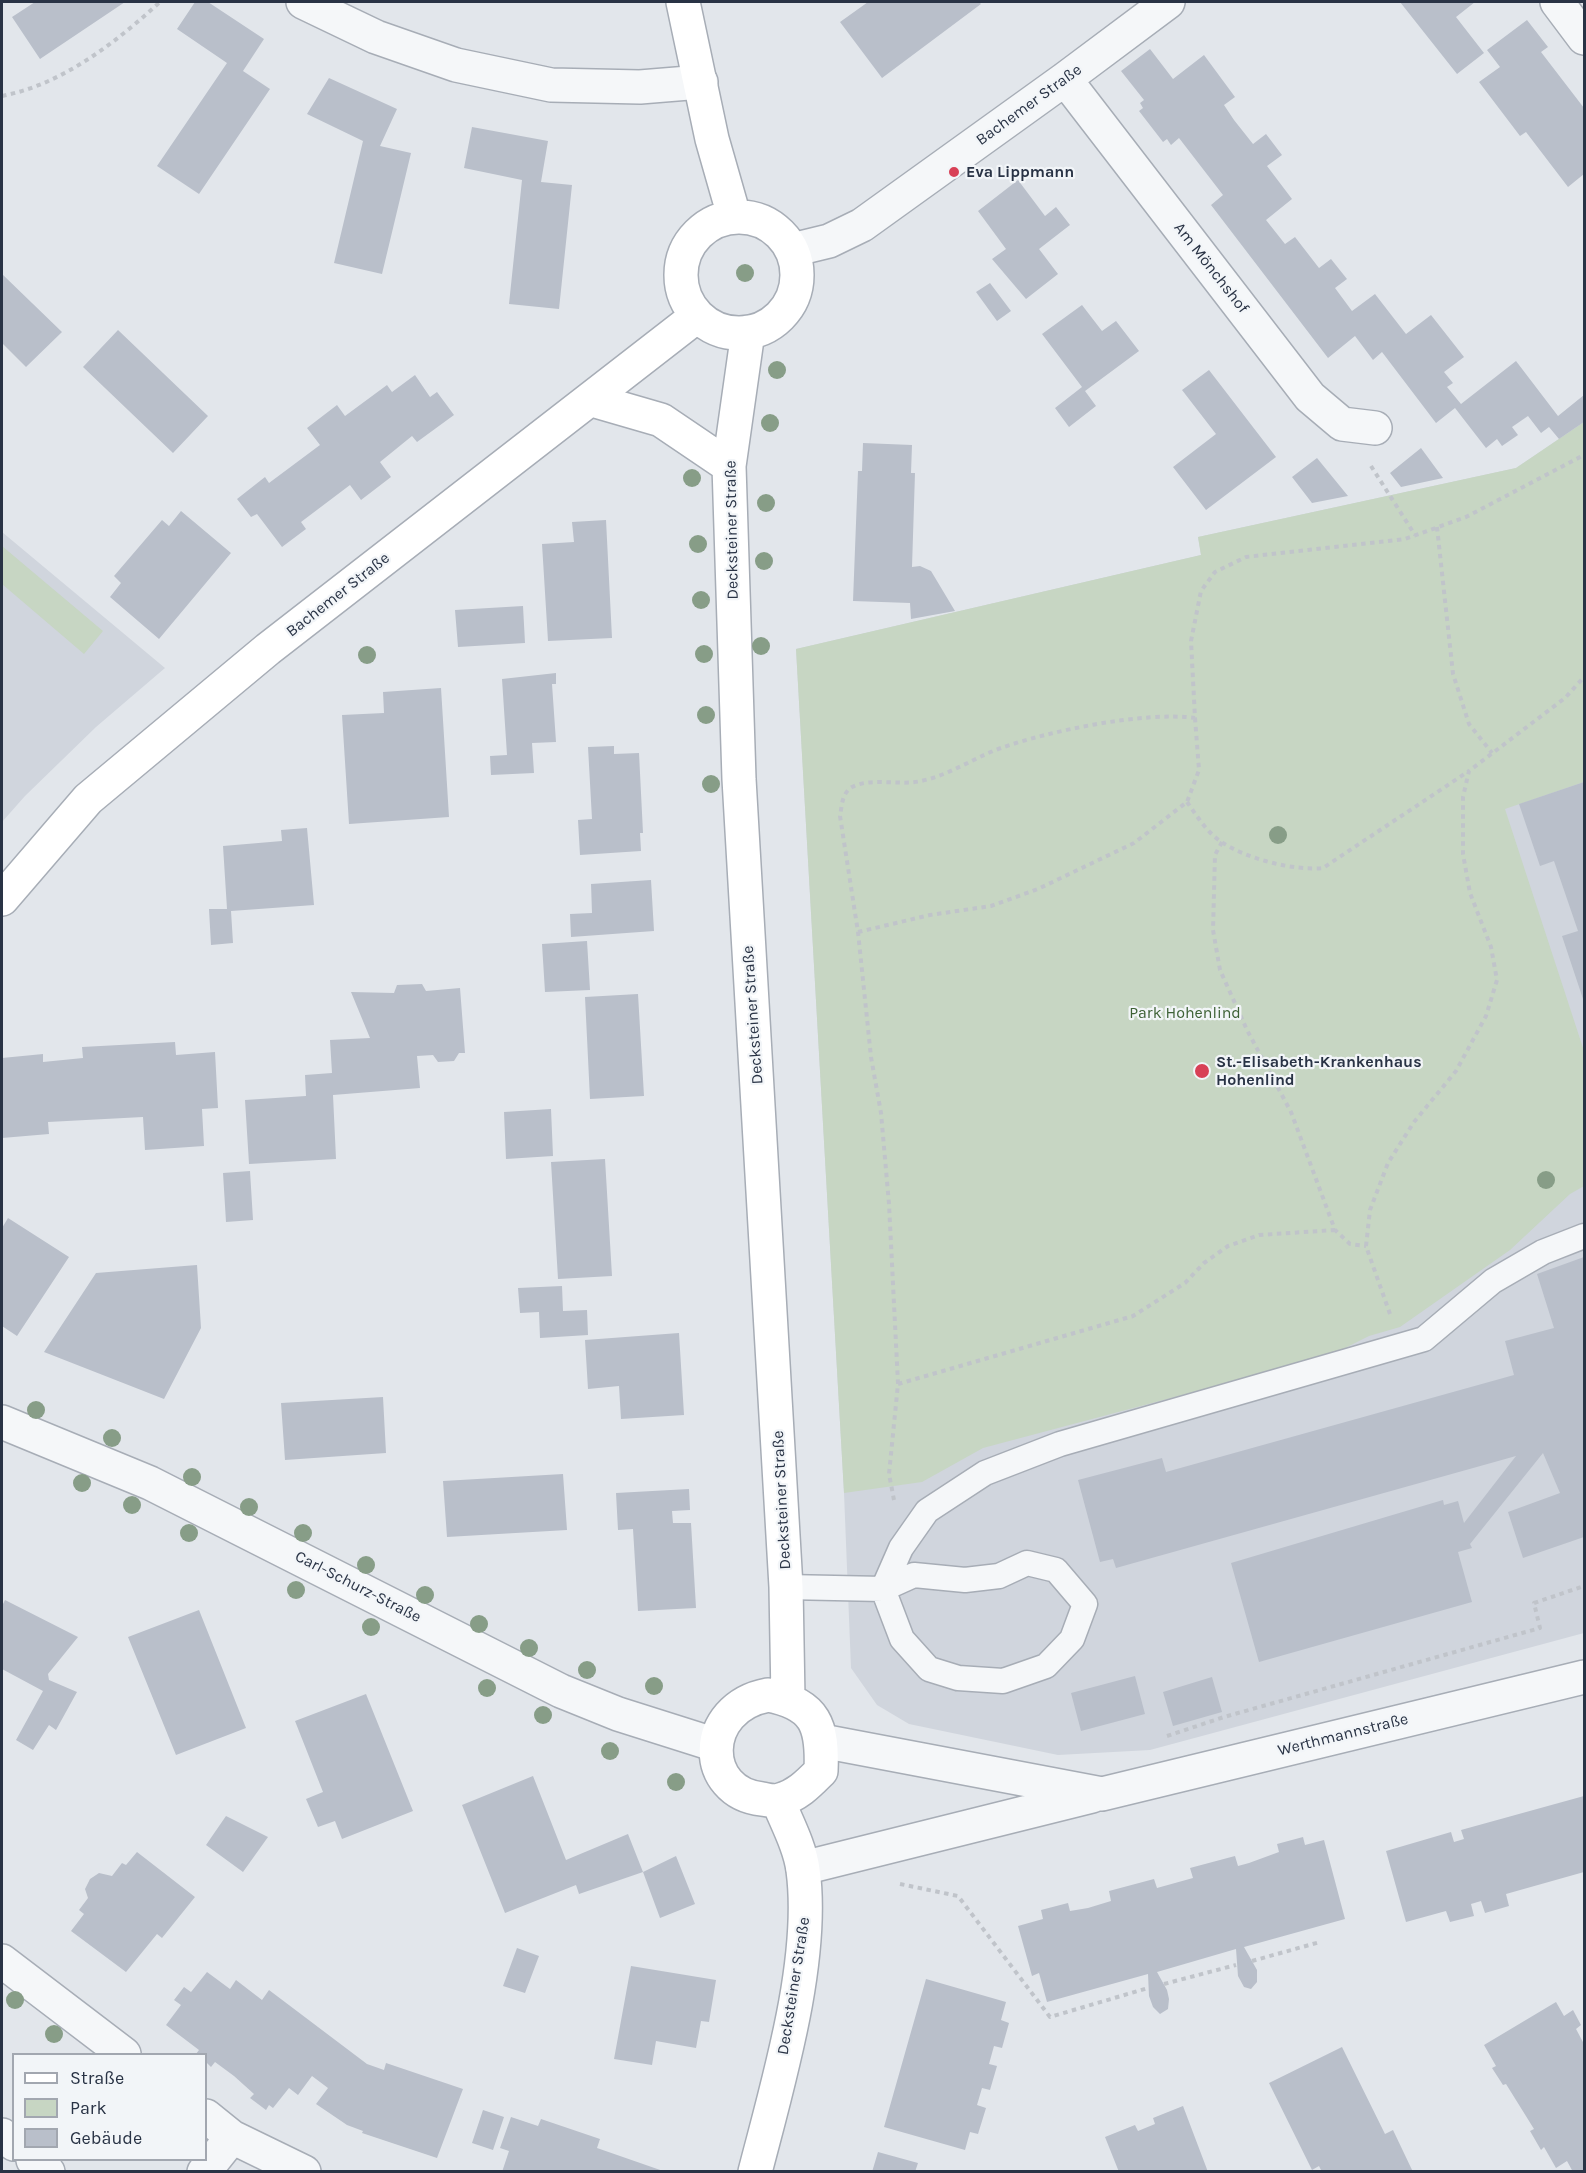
<!DOCTYPE html>
<html>
<head>
<meta charset="utf-8">
<style>
	body { margin:0 }
	#map { position:relative; width:1586px; height:2173px; overflow:hidden; background:#e2e6eb; font-family:Karla,sans-serif }
	canvas { display:block }
	.frame { position:absolute; inset:0; border:3px solid #293345; pointer-events:none }
	.legend { position:absolute; left:12px; top:2053px; width:195px; height:108px; box-sizing:border-box; background:#f2f5f8; border:2px solid #a2a7b0; margin:0; padding:8px 10px; list-style:none; font-size:18px; color:#293345 }
	.legend li { display:flex; align-items:center; gap:12px; height:30px }
	.legend b { width:30px; border:2px solid #a2a7b0 }
</style>
</head>
<body>
<div id="map">
<canvas width="1586" height="2173"></canvas>
<div class="frame"></div>
<ul class="legend">
<li><b style="height:8px;background:#fff"></b>Straße</li>
<li><b style="height:16px;background:#c7d6c3"></b>Park</li>
<li><b style="height:16px;background:#b9bfca"></b>Gebäude</li>
</ul>
</div>
<script>
const c = document.querySelector('canvas').getContext('2d');
c.lineJoin = 'round';
function fillPath(path, color) {
  c.fillStyle = color;
  c.fill(path, 'evenodd');
}
function trace(path, color, width, dash) {
  c.strokeStyle = color;
  c.lineWidth = width;
  c.lineCap = dash ? 'butt' : 'round';
  c.setLineDash(dash || []);
  c.stroke(path);
}
function label(font, color, halo, rows, align = 'center') {
  c.font = font + ' Karla,sans-serif';
  c.lineWidth = 4.5;
  c.setLineDash([]);
  c.textBaseline = 'middle';
  c.strokeStyle = halo;
  c.fillStyle = color;
  for (const [text, x, y, turn = 0] of rows) {
    c.save();
    c.translate(x, y);
    c.rotate((+turn || 0) * Math.PI / 180);
    c.textAlign = isNaN(turn) ? turn : align;
    if (halo) c.strokeText(text, 0, 0);
    c.fillText(text, 0, 0);
    c.restore();
  }
}
fillPath(new Path2D(`
	M1584,422v1211l-434,117 -92,5 -149,-31 -32,-19 -26,-37 -7,-175 -48,-844 405,-94 -3,-18 318,-69z
	M2,532l163,136 -69,59 -71,69 -23,26z`), '#d0d5dd');
fillPath(new Path2D(`
	M1584,422v360l-79,27 79,242v135l-14,8 -60,56 -110,77 -31,9 -40,20 -346,92 -61,34 -78,11 -48,-844 405,-94 -3,-18 318,-69z
	M2,546l101,85 -19,23 -82,-70z`), '#c7d6c3');
fillPath(new Path2D(`
	M35,2h90l-85,57 -28,-42z
	M195,2h13l56,37 -21,32 27,18 -71,105 -42,-28 70,-103 -50,-34z
	M868,2h111l2,2 -99,74 -42,-56z
	M1400,2h75l-19,15 28,36 -27,21z
	M1527,20l21,27 -7,5 43,56v66l-16,13 -42,-55 -6,4 -41,-54 21,-15 -13,-17z
	M1150,49l23,30 31,-24 31,42 -11,8 10,15 19,24 13,-10 16,21 -15,11 25,33 -26,21 19,24 10,-7 24,31 12,-9 16,20 -12,9 17,23 23,-17 31,40 25,-19 33,42 -20,15 9,11 -6,4 14,17 55,-43 42,55 26,-21v27l-25,17 -10,-12 -8,6 -13,-17 -16,11 6,8 -16,11 -5,-7 -11,9 -31,-40 -19,15 -54,-71 -9,8 -18,-24 -27,22 -117,-153 12,-10 -44,-57 -8,7 -4,-6 -4,3 -24,-31 4,-3 -3,-5 4,-3 -23,-29z
	M329,78l68,31 -17,37 31,7 -29,121 -48,-11 29,-122 -56,-27z
	M472,127l76,14 -7,41 31,3 -13,124 -50,-5 13,-124 -58,-12z
	M1018,180l27,36 11,-9 14,18 -31,24 19,25 -32,25 -34,-40 14,-10 -28,-38z
	M2,274l60,58 -36,35 -24,-24z
	M990,283l21,28 -14,10 -21,-29z
	M1082,305l20,26 14,-10 23,30 -54,40 11,15 -27,21 -14,-19 27,-21 -40,-53z
	M118,330l90,86 -35,37 -90,-86z
	M1209,370l67,87 -70,53 -33,-43 43,-33 -34,-44z
	M415,375l15,22 7,-5 17,23 -37,27 -5,-6 -32,26 11,15 -30,23 -11,-15 -49,37 5,7 -24,18 -25,-33 -6,3 -14,-18 28,-22 4,6 51,-38 -13,-17 30,-23 8,11 42,-31 5,7z
	M863,443l49,2 -1,28h4l-3,94 8,-1 11,5 24,40 -44,8 -1,-16 -57,-2 5,-130h4z
	M1421,448l22,30 -42,9 -11,-14z
	M1317,458l31,38 -36,7 -20,-26z
	M181,511l50,42 -72,86 -49,-42 11,-14 -7,-7 48,-56 7,6z
	M606,520l6,118 -64,3 -6,-97 32,-2 -2,-20z
	M523,606l2,37 -67,4 -3,-37z
	M556,673v11h-4l4,58 -24,1 2,30 -43,2 -1,-19 17,-1 -5,-76z
	M441,688l8,129 -100,7 -7,-109 42,-2 -1,-21z
	M614,746v8l25,-1 4,80h-3l1,18 -61,4 -2,-35 14,-1 -4,-72z
	M1584,782v220l-22,-66 16,-5 -24,-70 -14,5 -21,-62z
	M307,828l7,77 -83,6 2,32 -22,2 -2,-36h18l-4,-63 59,-5 -1,-11z
	M651,880l3,51 -83,6 -1,-23 22,-1 -1,-29z
	M587,941l3,49 -45,2 -3,-48z
	M422,984l4,7 34,-3 5,65h-6l-5,8 -16,1 -5,-7 -16,1 3,32 -87,7 3,64 -87,5 -4,-64 61,-4 -1,-21 27,-2 -2,-33 40,-2 -19,-46 43,1 3,-8z
	M638,994l6,102 -54,3 -5,-102z
	M175,1042l1,13 39,-3 3,56 -16,1 2,37 -59,4 -2,-33 -95,5 1,12 -47,4v-80l41,-4v8l40,-4 -1,-11z
	M551,1109l2,47 -47,3 -2,-47z
	M605,1159l7,117 -54,3 -7,-117z
	M250,1171l3,49 -27,2 -3,-49z
	M8,1218l61,39 -52,79 -15,-10v-98z
	M1584,1257v280l-61,21 -15,-46 52,-19 -17,-40 -73,91 2,4 -14,4 14,50 -213,60 -28,-99 212,-63 1,5 14,-4 6,22 52,-67 -400,112 -3,-9 -13,3 -22,-82 84,-22 4,14 348,-97 -9,-34 49,-13 -17,-54z
	M197,1265l4,63 -37,71 -120,-47 52,-79z
	M562,1286l1,25 24,-1 1,25 -48,3 -1,-26 -19,1 -2,-25z
	M679,1333l5,82 -63,4 -2,-33 -31,3 -3,-49z
	M383,1397l3,56 -101,7 -4,-57z
	M563,1474l4,56 -120,7 -4,-56z
	M689,1489l1,21 -18,1 1,12h18l5,85 -58,3 -5,-82 -15,1 -2,-37z
	M5,1600l73,37 -30,37 1,6 28,12 -21,38 -7,-5 -16,25 -17,-10 27,-49 -41,-22v-63z
	M199,1610l47,118 -70,27 -48,-118z
	M1135,1676l10,38 -64,17 -10,-38z
	M1212,1677l10,35 -49,14 -10,-34z
	M366,1694l47,117 -71,28 -7,-18 -17,6 -12,-28 17,-7 -28,-71z
	M533,1776l33,84 62,-26 15,38 33,-16 19,48 -35,14 -17,-46 -64,22 -3,-9 -71,28 -43,-108z
	M1584,1796v76l-78,22 3,12 -24,7 -4,-12 -10,3 3,12 -24,6 -4,-11 -40,11 -20,-71 65,-19 3,10 10,-3 -3,-9z
	M226,1816l42,21 -25,35 -37,-27z
	M1303,1837l2,8 19,-5 21,79 -101,28 13,23v12l-6,7 -7,-2 -6,-11 -2,-27 -79,23 10,18 2,9 -1,10 -8,5 -7,-7 -4,-11 -1,-22 -101,28 -8,-29 -7,3 -14,-50 25,-7 -2,-9 27,-7 2,8 18,-3 23,-7 -2,-10 45,-12 3,9 36,-10 -3,-10 45,-12 3,10 11,-3 30,-11 -2,-8z
	M137,1852l58,45 -33,41 -5,-4 -31,38 -55,-41 13,-17 -5,-4 9,-12 -3,-9 5,-10 9,-6 13,3 10,-13 4,2z
	M517,1948l22,8 -14,37 -22,-7z
	M631,1966l85,14 -7,42 -8,-1 -5,27 -40,-7 -4,24 -38,-6z
	M207,1972l23,17 6,-9 26,20 7,-10 98,74 17,6 2,-7 77,26 -26,69 -75,-25 1,-2 -16,-6 -31,-21 12,-16 -16,-12 -14,19 -9,-7 -16,20 -4,-3 -3,5 -16,-12 4,-4 -20,-18 -19,-14 -4,5 -5,-5v-8h-10l3,-4 -33,-25 15,-20 -7,-5 10,-13 7,5z
	M926,1979l80,23 -5,18 8,3 -7,25 -8,-2 -5,18 8,2 -7,24 -8,-2 -5,17 9,3 -8,26 -8,-2 -5,18 -81,-23z
	M1556,2002l8,14 9,-6 8,15 -5,4 8,15v128h-11l-6,-11 -11,7 -12,-21 -3,3 -11,-19 4,-2 -28,-45 -3,1 -11,-17 4,-2 -12,-21z
	M1342,2047l43,87 8,-4 20,42h-91l-3,-6 -7,4 -43,-87z
	M1183,2106l25,66h-89l-14,-35 30,-12 3,6 17,-7 -2,-6z
	M483,2110l21,7 -11,33 -21,-7z
	M511,2117l27,9 3,-7 59,20 -3,9 69,24h-164l7,-21 -9,-3z
	M878,2152l40,11 -3,9h-43z`), '#b9bfca');
const lane = new Path2D(`
	M786,1587l97,2 19,50 27,30 29,9 45,3 43,-15 26,-27 13,-35 -29,-34 -29,-7 -28,13 -34,4 -51,-5 -31,14
	M883,1589l18,-41 26,-37 58,-38 75,-29 364,-105 69,-58 50,-29 41,-16`);
const street = new Path2D(`
	M303,2l73,35 80,28 95,20 89,2 61,-5
	M1557,2l27,36
	M1065,79l245,318 32,27 33,4
	M792,250l37,-9 33,-16 203,-146 103,-77
	M2,1422l148,61 411,208 57,23 98,31
	M822,1741l280,53 482,-117
	M803,1868l289,-72
	M2,1961l122,93
	M206,2116l26,21 72,35
	M2,2135l12,9
	M33,2160l15,12
	M204,2172l28,-35`);
const secondary = new Path2D(`
	M683,2l29,137 22,77
	M681 275a58 58 0 1 1 116 0a58 58 0 1 1-116 0Z
	M748,332l-19,134 10,313 47,808 2,112
	M592,400l69,20 68,46
	M2,899l86,-100 180,-150 429,-333
	M768,1695c48,9 55,31 53,76 -12,12 -23,24 -41,29 -5,2 -12,0 -18,-1 -61,-6 -63,-91 6,-104z
	M755,2172c23,-89 60,-212 48,-302 -3,-23 -16,-47 -25,-69`);
trace(lane, '#a7adb6', 27);
trace(street, '#a7adb6', 36);
trace(secondary, '#a7adb6', 36);
trace(new Path2D(`
	M2,96c61,-12 113,-53 158,-94
	M1371,466l44,69
	M1437,527l16,147 16,50 23,29
	M1187,802c10,14 19,29 33,39 26,18 74,30 103,27l146,-97
	M1222,842l-7,13 -2,75 7,40 27,60 44,82 44,118 15,14 16,2
	M858,932l72,-17 61,-9 47,-17 96,-46 53,-41 12,-32 -4,-52
	M1390,1314l-24,-68 4,-36 18,-47 26,-41 42,-51 30,-55 11,-36 -6,-33 -21,-54 -7,-39v-57l6,-26 96,-73 19,-21
	M898,1384l235,-68 52,-33 19,-20 24,-17 31,-11 76,-5
	M894,1500l-5,-26 9,-90 -9,-180 -8,-91 -10,-56 -13,-125 -18,-116c2,-11 2,-23 12,-29 19,-10 48,-1 69,-6 29,-6 52,-23 80,-33 48,-17 144,-37 194,-30l-4,-77 10,-50 14,-19 31,-15 159,-18 61,-22 118,-62
	M1167,1736l57,-19 316,-89 -6,-25 50,-17
	M900,1884l58,12 92,121 98,-29
	M1252,1961l68,-19
	M1164,1984l72,-19`), '#c0c4ca', 4, [4.5, 4.5]);
trace(lane, '#f5f7f9', 24);
trace(street, '#f5f7f9', 33);
trace(secondary, '#fff', 33);
c.fillStyle = '#879d87';
for (const [x, y] of [
	[745,273],
	[777,370],
	[770,423],
	[692,478],
	[766,503],
	[698,544],
	[764,561],
	[701,600],
	[761,646],
	[704,654],
	[367,655],
	[706,715],
	[711,784],
	[1278,835],
	[1546,1180],
	[36,1410],
	[112,1438],
	[192,1477],
	[82,1483],
	[132,1505],
	[249,1507],
	[189,1533],
	[303,1533],
	[366,1565],
	[296,1590],
	[425,1595],
	[479,1624],
	[371,1627],
	[529,1648],
	[587,1670],
	[654,1686],
	[487,1688],
	[543,1715],
	[610,1751],
	[676,1782],
	[15,2000],
	[54,2034]
]) {
  c.beginPath();
  c.arc(x, y, 9, 0, 2 * Math.PI);
  c.fill();
}
for (const [x, y, r, color] of [
	[954,172,6,"#d84056"],
	[1202,1071,8,"#d84056"]
]) {
  const dot = new Path2D();
  dot.arc(x, y, r, 0, 2 * Math.PI);
  c.fillStyle = color;
  c.fill(dot);
  trace(dot, '#f2f5f8', 2);
}
label('16px', '#293345', '#f2f5f8', [
	["Bachemer Straße",1029,105,-36],
	["Am Mönchshof",1211,268,52],
	["Decksteiner Straße",732,530,-91],
	["Bachemer Straße",338,595,-38],
	["Decksteiner Straße",753,1015,-94],
	["Decksteiner Straße",782,1500,-93],
	["Carl-Schurz-Straße",358,1587,27],
	["Werthmannstraße",1343,1735,-14],
	["Decksteiner Straße",794,1986,-81]
]);
label('bold 16px', '#293345', '#f2f5f8', [
	["Eva Lippmann",966,172],
	["St.-Elisabeth-Krankenhaus",1216,1062],
	["Hohenlind",1216,1080]
], 'left');
label('16px', '#3d6135', '#f2f5f8', [
	["Park Hohenlind",1185,1013]
]);
</script>
</body>
</html>
